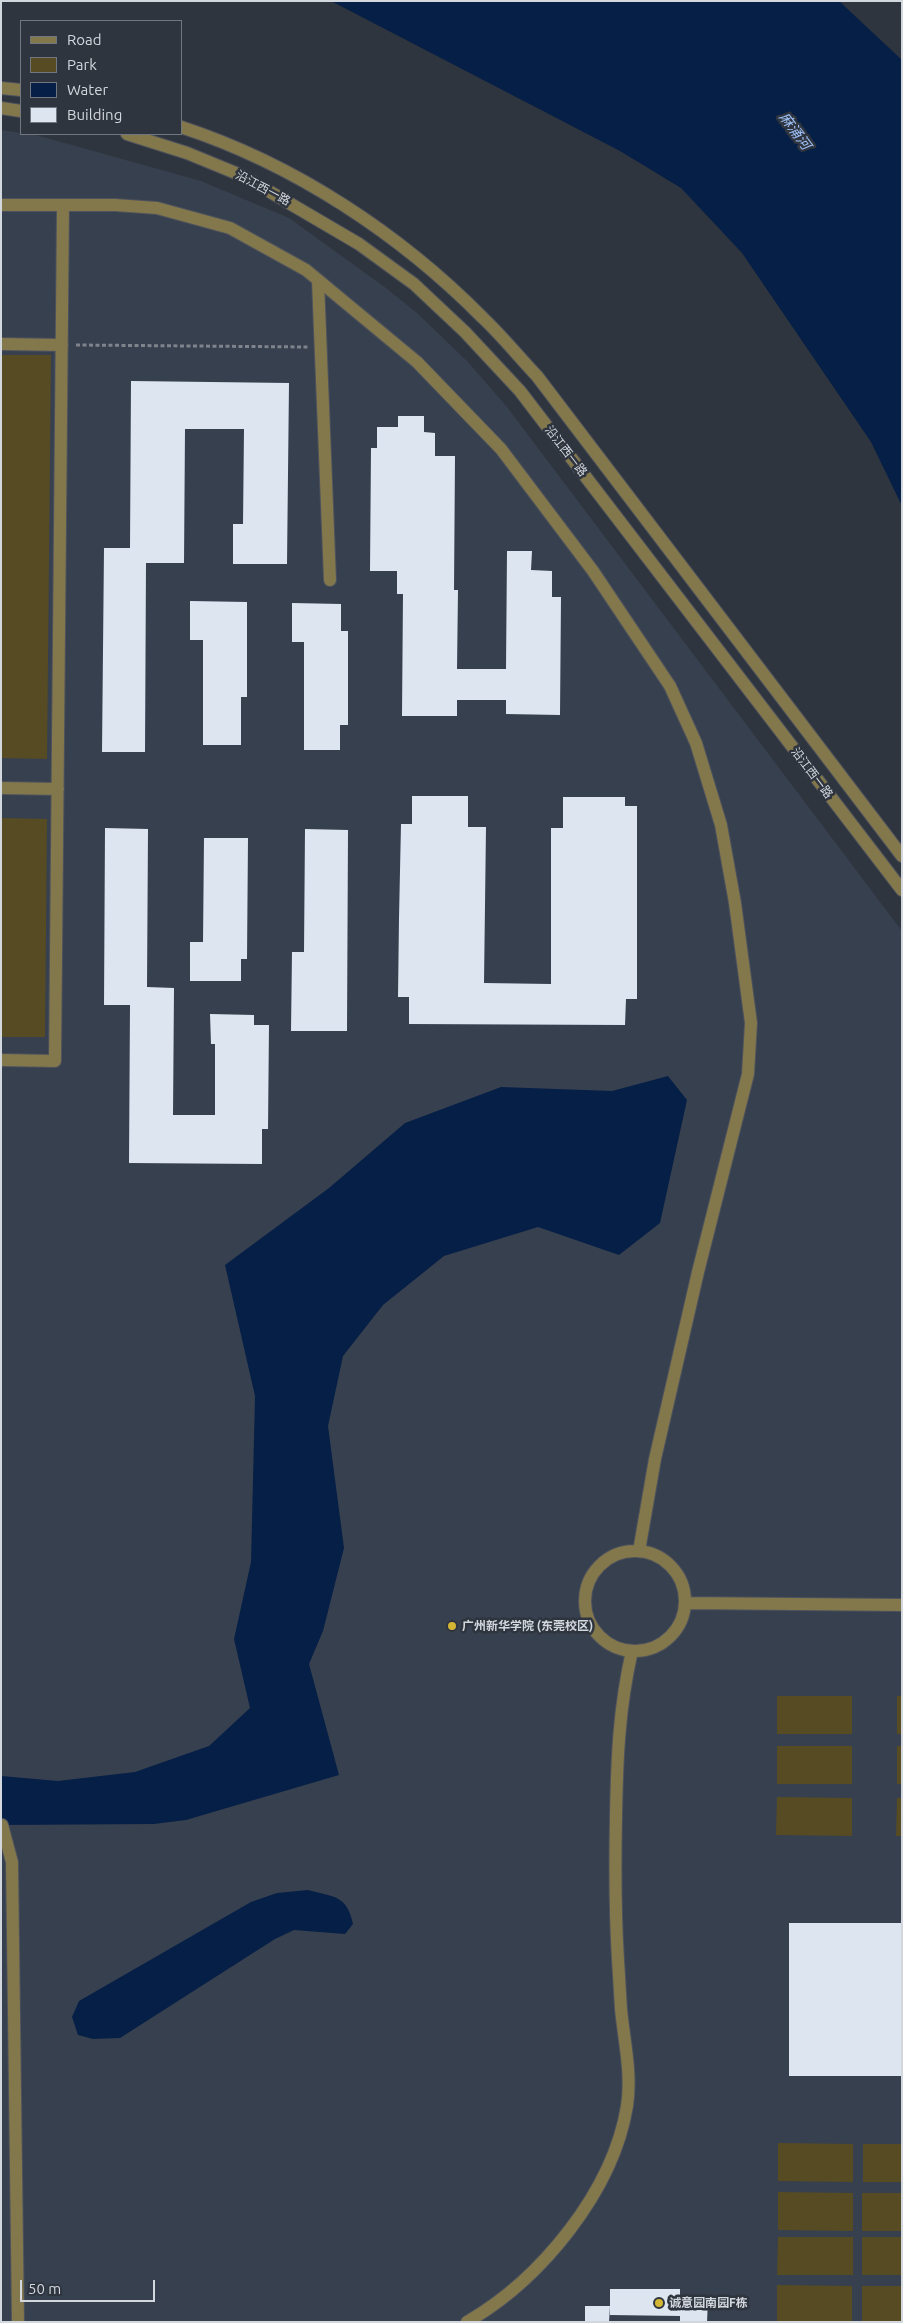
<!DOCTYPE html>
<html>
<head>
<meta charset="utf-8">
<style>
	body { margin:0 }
	#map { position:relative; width:903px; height:2323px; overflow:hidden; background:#2f353f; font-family:Ubuntu,sans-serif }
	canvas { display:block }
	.frame { position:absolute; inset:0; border:2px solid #d3d7de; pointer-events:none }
	.legend { position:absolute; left:20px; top:20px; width:162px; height:115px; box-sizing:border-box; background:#2f353f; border:1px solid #71767f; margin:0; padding:6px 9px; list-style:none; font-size:15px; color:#d3d7de }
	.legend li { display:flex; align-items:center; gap:10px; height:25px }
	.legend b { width:25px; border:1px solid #71767f }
	.scale { position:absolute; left:20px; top:2280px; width:135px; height:22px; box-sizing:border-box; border:2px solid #d3d7de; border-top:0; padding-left:6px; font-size:15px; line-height:18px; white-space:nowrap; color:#d3d7de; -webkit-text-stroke:4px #2f353f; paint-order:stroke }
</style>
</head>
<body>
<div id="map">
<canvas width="903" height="2323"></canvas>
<div class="frame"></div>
<ul class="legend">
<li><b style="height:6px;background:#83774c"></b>Road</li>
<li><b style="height:14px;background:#564b23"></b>Park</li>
<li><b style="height:14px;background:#061f46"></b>Water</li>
<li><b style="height:14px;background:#dde5f1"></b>Building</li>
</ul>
<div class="scale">50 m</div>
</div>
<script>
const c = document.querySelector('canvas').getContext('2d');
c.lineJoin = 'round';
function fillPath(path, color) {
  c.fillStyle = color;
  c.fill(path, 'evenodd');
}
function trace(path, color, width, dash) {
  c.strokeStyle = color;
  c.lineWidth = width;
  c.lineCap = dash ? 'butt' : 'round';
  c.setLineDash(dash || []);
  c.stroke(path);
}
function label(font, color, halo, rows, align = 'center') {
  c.font = font + ' Ubuntu,"Noto Sans SC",sans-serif';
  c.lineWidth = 5;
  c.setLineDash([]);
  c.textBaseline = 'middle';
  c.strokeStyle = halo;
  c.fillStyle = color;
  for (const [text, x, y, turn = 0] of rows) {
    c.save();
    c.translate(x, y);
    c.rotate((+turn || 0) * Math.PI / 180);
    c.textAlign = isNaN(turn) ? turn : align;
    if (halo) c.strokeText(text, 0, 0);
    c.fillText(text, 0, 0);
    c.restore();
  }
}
fillPath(new Path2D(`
	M1,130l35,5 165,46 88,37 97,70 31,25 51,49 39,45 395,524v1391h-901z`), '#37404f');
fillPath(new Path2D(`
	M1,355h50l-4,404 -46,-1z
	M1,818l46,1 -2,218h-44z
	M777,1696h75v38h-75z
	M897,1696h5v38h-5z
	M777,1746h75v38h-75z
	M897,1746h5v38h-5z
	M777,1797l75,1v38l-76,-1z
	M897,1798h5v38h-6z
	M778,2143l75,1v38l-75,-1z
	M863,2144h39v38h-39z
	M778,2192l75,1v38l-75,-1z
	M862,2193h40v38h-40z
	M778,2237h75v38h-76z
	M862,2237h40v38h-40z
	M777,2285l75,1v36h-75z
	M862,2286h40v36h-40z`), '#564b23');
fillPath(new Path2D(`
	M331,1h508l63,59v446l-31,-64 -129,-189 -61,-65 -61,-37z
	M668,1076l19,24 -27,123 -41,32 -81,-28 -94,29 -61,49 -40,51 -15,70 16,122 -21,83 -14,33 30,111 -153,45 -32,4 -153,1v-49l57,5 77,-9 74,-26 41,-38 -16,-69 17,-77 4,-166 -30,-131 104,-77 76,-65 96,-36 111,4z
	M308,1890c26,7 39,5 45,34l-8,10 -51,-4 -19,9 -155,99 -27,1 -15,-4 -6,-18 7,-16 172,-99 26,-9z`), '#061f46');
fillPath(new Path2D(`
	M131,381l158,2 -2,181h-54v-40h10l1,-95h-59l-1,134h-38l-1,189h-43l2,-204h26z
	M398,416h26v16l11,1v23h20l-1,134h4l-1,79h49l1,-118h25l-1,19 21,1v26h9l-1,118 -54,-1v-14h-49v16h-55l1,-122h-6v-23h-27l1,-123h6v-21h21z
	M190,601l57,1v95h-6v48h-38v-105h-13z
	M292,603l49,1v27h7v94h-8v25h-36v-108h-12z
	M412,796h56v31h18l-2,156 67,1v-156h12v-31h62v9h12v193h-11l-1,26 -216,-1v-27h-11l1,-79 2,-94h11z
	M105,828l43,1 -1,158 27,1 -1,127h42v-71h-4l-1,-30 44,1v10h15l-1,104h-6v35l-133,-1 1,-158h-26z
	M305,829l43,1 -1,201h-56l1,-79h12z
	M204,838h44l-1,121h-6v22h-51v-39h13z
	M789,1923h113v153h-113z
	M610,2289h70v11h28l-1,22h-27v-6l-70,-1z
	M585,2306h25l-1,16h-24z`), '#dde5f1');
const minor = new Path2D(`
	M1,88l20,2
	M1,108l20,3
	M181,127c113,37 219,107 302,191 19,18 36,39 54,58l365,480
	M127,134l60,19 56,23 116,68 55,40 51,48 55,59 382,499
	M1,205h114l42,3 73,20 76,42 111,92 84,87 92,122 77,115 26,57 25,82 14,78 16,120 -3,51 -50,198 -43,187 -16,92
	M318,281l12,299
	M1,344l61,1
	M1,788l57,1
	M1,1060l54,1 8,-856
	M585 1601a50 50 0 1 1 100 0a50 50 0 1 1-100 0Z
	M685,1603l217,2
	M1,1827l1,-2 10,37 6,460
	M467,2322c73,-42 146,-130 160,-216 5,-33 -3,-65 -6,-97 -1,-17 -2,-33 -3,-49 -3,-48 -3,-96 -2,-144 1,-58 3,-108 16,-165`);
trace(minor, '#4d525c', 14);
trace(new Path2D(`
	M76,345l232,2`), '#7e838c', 3, [4, 2.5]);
trace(minor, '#83774c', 12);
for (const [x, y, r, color] of [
	[452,1626,5,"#d4b635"],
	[659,2303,5,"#d4b635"]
]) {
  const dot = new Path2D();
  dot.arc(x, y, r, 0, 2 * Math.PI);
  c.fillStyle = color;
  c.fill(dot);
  trace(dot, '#2f353f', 2);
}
label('12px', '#d3d7de', '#2f353f', [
	["沿江西一路",263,188,28],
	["沿江西一路",566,451,52],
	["沿江西一路",812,773,53]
]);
label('bold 12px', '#d3d7de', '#2f353f', [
	["广州新华学院 (东莞校区)",462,1626],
	["诚意园南园F栋",669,2303]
], 'left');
label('italic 14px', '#a1c4fc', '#2f353f', [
	["麻涌河",795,131,53]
]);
</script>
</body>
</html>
